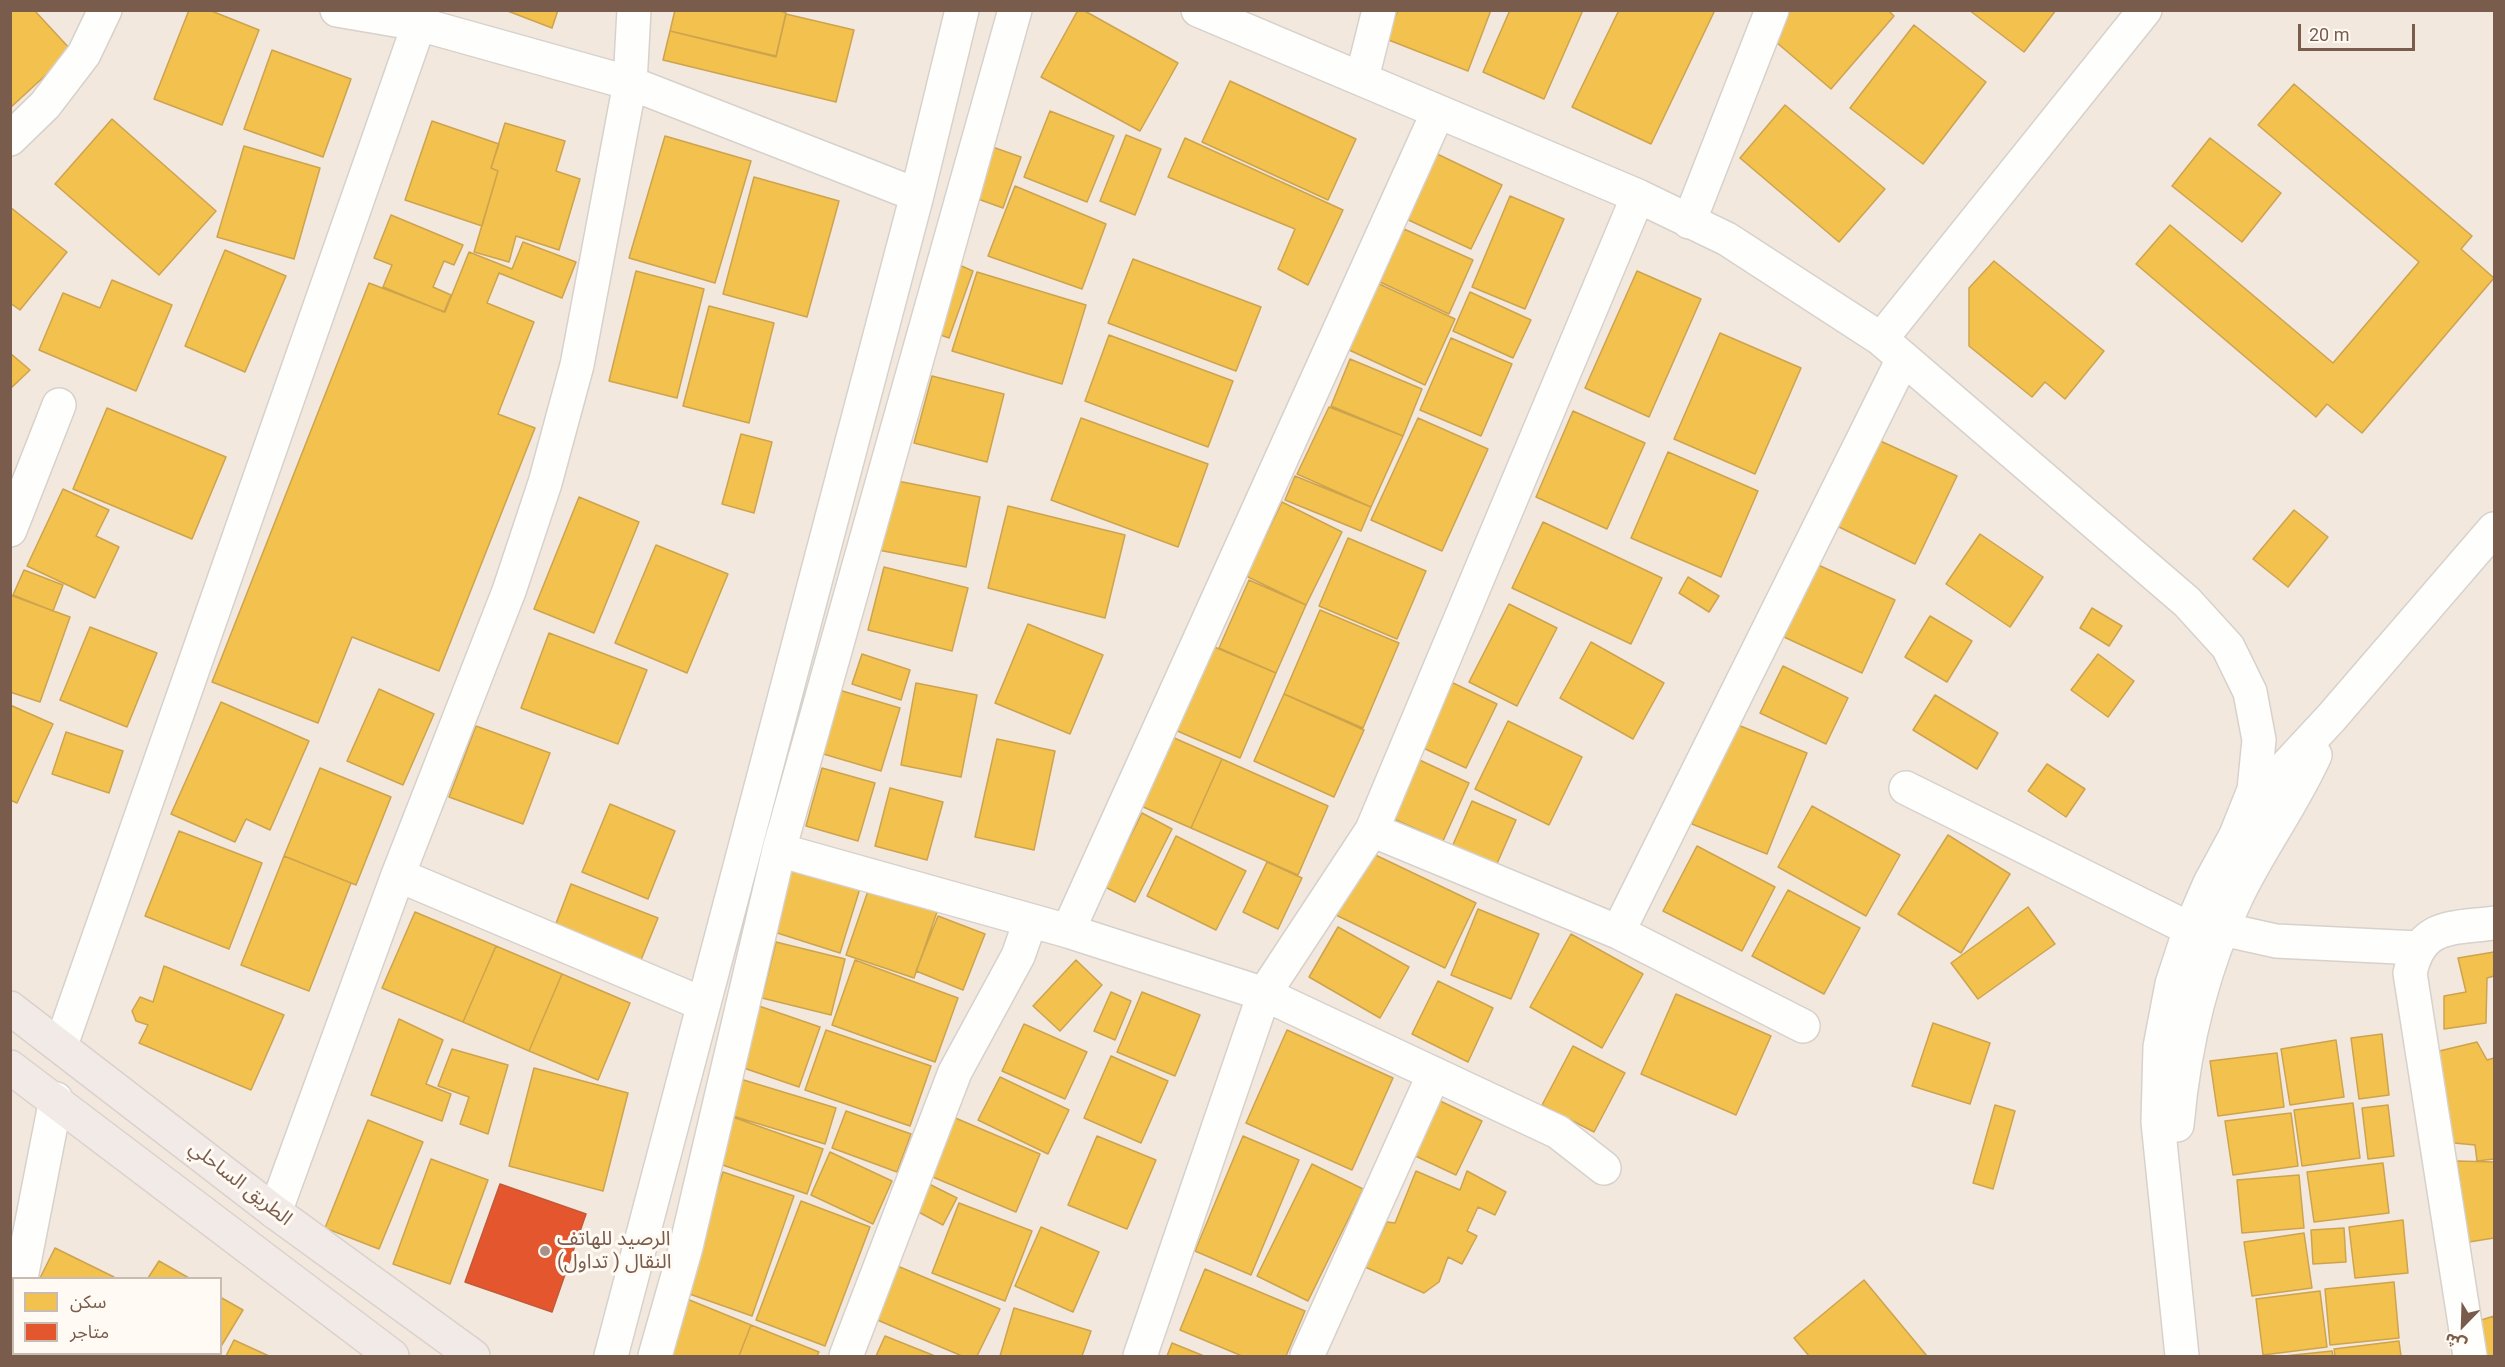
<!DOCTYPE html>
<html>
<head>
<meta charset="utf-8">
<style>
	body { margin:0 }
	#map { position:relative; width:2505px; height:1367px; overflow:hidden; background:#f9f5f0; font-family:Roboto,"Noto Sans Arabic",sans-serif }
	canvas { display:block }
	.frame { position:absolute; inset:0; border:12px solid #7a5c4d; pointer-events:none }
	.legend { position:absolute; left:12px; top:1277px; width:210px; height:78px; box-sizing:border-box; background:#fffaf3; border:2px solid #cabbb1; margin:0; padding:8px 10px; list-style:none; font-size:18px; color:#7a5c4d }
	.legend li { display:flex; align-items:center; gap:12px; height:30px }
	.legend b { width:30px; border:2px solid #cabbb1 }
	.north { position:absolute; left:2433px; top:1295px; width:60px; height:60px; -webkit-text-stroke:4px #fffaf3; paint-order:stroke; rotate:203deg; font-size:16px; font-weight:700; line-height:24px; text-align:center; color:#7a5c4d }
	.north::after { content:''; display:block; margin:auto; width:21px; height:27px; background:#7a5c4d; clip-path:polygon(50% 0,100% 100%,50% 72%,0 100%) }
	.scale { position:absolute; left:2298px; top:24px; width:117px; height:27px; box-sizing:border-box; border:3px solid #7a5c4d; border-top:0; padding-left:8px; font-size:18px; line-height:21px; white-space:nowrap; color:#7a5c4d; -webkit-text-stroke:4px #fffaf3; paint-order:stroke }
</style>
</head>
<body>
<div id="map">
<canvas width="2505" height="1367"></canvas>
<div class="frame"></div>
<ul class="legend">
<li><b style="height:16px;background:#f2c14e"></b>سكن</li>
<li><b style="height:16px;background:#e4572e"></b>متاجر</li>
</ul>
<div class="north">ش</div>
<div class="scale">20 m</div>
</div>
<script>
const c = document.querySelector('canvas').getContext('2d');
c.lineJoin = 'round';
function fillPath(path, color) {
  c.fillStyle = color;
  c.fill(path, 'evenodd');
}
function trace(path, color, width, dash) {
  c.strokeStyle = color;
  c.lineWidth = width;
  c.lineCap = dash ? 'butt' : 'round';
  c.setLineDash(dash || []);
  c.stroke(path);
}
function label(font, color, halo, rows, align = 'center') {
  c.font = font + ' Roboto,"Noto Sans Arabic",sans-serif';
  c.lineWidth = 6;
  c.setLineDash([]);
  c.textBaseline = 'middle';
  c.strokeStyle = halo;
  c.fillStyle = color;
  for (const [text, x, y, turn = 0] of rows) {
    c.save();
    c.translate(x, y);
    c.rotate((+turn || 0) * Math.PI / 180);
    c.textAlign = isNaN(turn) ? turn : align;
    if (halo) c.strokeText(text, 0, 0);
    c.fillText(text, 0, 0);
    c.restore();
  }
}
fillPath(new Path2D(`
	M10,11h2484v1345h-2483zM14,1278h206v76h-206z`), '#f2e8de');
const homes = new Path2D(`
	M10,10h24l38,41 -62,57z
	M189,10h20l50,20 -37,95 -68,-26z
	M505,10h53l-6,18z
	M675,10h103l8,3 -10,43 -106,-25z
	M1078,10h5l95,53 -38,68 -99,-54z
	M1398,10h93l-23,61 -82,-32z
	M1510,10h73l-39,89 -61,-27z
	M1619,10h96l-64,134 -79,-37z
	M1791,10h97l6,6 -63,73 -62,-53z
	M1969,10h87l-32,42z
	M786,14l68,16 -18,72 -173,-42 7,-29 106,26z
	M1914,25l72,57 -63,82 -73,-56z
	M272,50l79,29 -28,78 -79,-28z
	M1230,81l126,58 -28,61 -126,-58z
	M2294,84l178,152 -11,13 33,29 -132,155 -35,-29 -11,13 -180,-153 34,-39 163,138 86,-101 -161,-137z
	M1785,105l100,84 -46,53 -99,-84z
	M1050,111l64,25 -27,66 -63,-25z
	M112,119l104,92 -57,64 -104,-91z
	M432,121l67,23 -8,24 7,3 -16,55 -77,-26z
	M505,123l60,18 -9,30 24,8 -21,71 -43,-14 -7,26 -35,-10 24,-81 -7,-3z
	M1126,135l35,14 -26,66 -35,-14z
	M665,136l86,25 -36,122 -86,-25z
	M1185,138l158,72 -35,75 -30,-16 17,-40 -127,-52z
	M2210,138l71,55 -39,49 -70,-56z
	M981,143l40,14 -18,51 -39,-14z
	M244,146l76,22 -26,91 -77,-22z
	M1433,152l69,33 -31,64 -69,-32z
	M754,177l85,24 -32,116 -84,-23z
	M1015,186l91,38 -24,65 -94,-33z
	M1510,196l54,23 -39,90 -53,-22z
	M10,207l57,45 -47,58 -10,-7z
	M391,215l72,30 -9,20 -10,-4 -11,26 18,8 -7,17 -61,-25 9,-22 -18,-7z
	M1404,229l69,31 -24,54 -69,-32z
	M523,242l53,20 -14,36 -63,-25 -12,30 47,19 -36,92 37,14 -96,243 -87,-34 -34,86 -106,-41 157,-399 76,29 24,-60 43,17z
	M225,250l61,26 -41,96 -60,-26z
	M943,258l30,13 -24,67 -28,-10z
	M1133,259l128,48 -25,64 -128,-48z
	M1994,261l110,90 -39,48 -20,-17 -13,15 -63,-51v-58z
	M636,271l68,18 -27,109 -68,-17z
	M1637,271l64,28 -52,118 -64,-29z
	M977,272l109,33 -24,79 -110,-33z
	M112,280l60,25 -36,86 -97,-41 24,-57 37,15z
	M1377,283l78,36 -30,66 -78,-36z
	M1470,292l61,28 -18,38 -60,-27z
	M709,306l65,17 -25,100 -66,-17z
	M1720,333l81,35 -46,106 -81,-35z
	M1109,335l124,46 -25,66 -123,-46z
	M1451,338l61,26 -31,72 -61,-26z
	M10,353l20,17 -20,19z
	M1350,359l72,30 -19,47 -72,-30z
	M932,376l72,18 -17,68 -73,-19z
	M1329,407l74,29 -32,71 -74,-33z
	M107,408l119,49 -34,82 -119,-50z
	M1573,411l72,32 -38,86 -71,-32z
	M1081,418l127,46 -30,83 -127,-47z
	M1418,418l70,31 -46,102 -71,-31z
	M741,434l31,8 -18,71 -32,-9z
	M1876,439l81,37 -42,88 -80,-39z
	M1668,452l90,39 -37,86 -90,-39z
	M1295,476l76,31 -10,24 -76,-31z
	M887,479l93,18 -14,70 -93,-18z
	M63,489l46,21 -13,26 23,11 -24,51 -68,-32z
	M579,497l60,25 -45,111 -60,-24z
	M1282,502l60,30 -36,73 -60,-29z
	M1008,506l117,29 -20,83 -117,-30z
	M2294,510l34,27 -40,50 -35,-28z
	M1543,522l119,56 -31,66 -119,-56z
	M1980,534l63,43 -33,50 -64,-43z
	M1348,538l78,33 -29,68 -78,-33z
	M656,545l72,29 -41,99 -72,-30z
	M1816,564l79,36 -33,73 -78,-36z
	M884,567l84,21 -16,63 -84,-21z
	M24,570l39,15 -10,26 -40,-16z
	M1688,577l31,19 -10,16 -30,-19z
	M1249,580l57,25 -30,68 -57,-25z
	M10,595l60,22 -30,85 -30,-10z
	M1509,604l48,24 -40,78 -48,-24z
	M2092,608l30,18 -13,20 -29,-18z
	M1320,610l79,33 -36,85 -79,-34z
	M1930,616l42,25 -25,41 -42,-25z
	M1028,624l75,31 -33,79 -75,-31z
	M90,627l67,26 -30,74 -67,-27z
	M549,633l98,37 -29,74 -97,-36z
	M1591,642l73,41 -31,56 -73,-41z
	M1212,646l64,27 -36,85 -65,-28z
	M862,654l48,16 -9,30 -49,-16z
	M2098,654l36,27 -26,36 -37,-27z
	M1783,666l65,32 -22,46 -66,-31z
	M1451,682l46,22 -31,64 -47,-22z
	M916,683l61,12 -16,82 -60,-12z
	M379,689l55,25 -31,71 -56,-24z
	M839,690l61,18 -19,63 -61,-18z
	M1284,694l80,36 -30,67 -80,-36z
	M1935,695l63,38 -21,36 -64,-39z
	M221,702l88,39 -39,89 -24,-11 -11,23 -64,-28z
	M10,705l43,19 -36,79 -7,-3z
	M1508,721l74,36 -33,68 -74,-36z
	M1733,723l74,30 -40,101 -75,-30z
	M476,726l74,27 -27,71 -74,-27z
	M66,732l57,19 -14,42 -57,-19z
	M1172,737l50,22 -31,69 -50,-22z
	M997,739l58,12 -21,99 -59,-13z
	M1413,757l56,26 -26,58 -56,-25z
	M1222,759l106,47 -30,69 -107,-47z
	M2047,764l38,25 -19,28 -38,-26z
	M320,768l71,29 -35,88 -72,-29z
	M822,768l53,15 -17,58 -52,-15z
	M890,788l53,14 -16,58 -52,-14z
	M1472,801l44,19 -20,46 -44,-19z
	M610,804l65,27 -27,68 -66,-27z
	M1812,806l88,49 -34,61 -88,-49z
	M1142,813l30,16 -37,73 -30,-15z
	M179,831l83,32 -33,86 -84,-33z
	M1948,835l62,39 -49,79 -63,-39z
	M1176,836l70,35 -30,59 -69,-34z
	M1697,846l78,41 -33,64 -79,-40z
	M1367,851l109,52 -31,65 -109,-53z
	M284,856l67,27 -42,108 -68,-26z
	M1267,862l35,16 -24,51 -35,-17z
	M792,864l69,21 -21,68 -69,-22z
	M571,884l87,34 -17,42 -86,-34z
	M869,888l68,24 -23,66 -68,-23z
	M1788,890l72,38 -36,66 -72,-38z
	M2028,907l27,37 -77,55 -27,-36z
	M1478,909l61,25 -28,65 -60,-24z
	M415,912l81,34 -33,76 -81,-34z
	M938,916l47,18 -22,56 -47,-19z
	M1338,927l71,40 -29,51 -71,-41z
	M1571,934l72,40 -41,74 -72,-41z
	M776,942l69,17 -14,56 -69,-17z
	M496,946l66,28 -33,77 -66,-29z
	M2494,952v24l-7,2 -1,45 -42,6v-33l22,-4 -8,-34z
	M855,960l103,38 -23,64 -103,-37z
	M1076,960l26,25 -42,46 -27,-25z
	M164,966l120,49 -33,75 -112,-47 9,-18 -12,-4 -4,-10 8,-14 13,5z
	M562,974l68,29 -32,77 -69,-29z
	M1438,981l55,27 -25,54 -56,-28z
	M1111,992l20,9 -16,39 -21,-9z
	M1142,992l58,23 -25,61 -58,-24z
	M1676,994l95,42 -35,79 -95,-41z
	M756,1005l64,22 -21,60 -64,-22z
	M399,1019l44,21 -17,44 25,10 -9,27 -71,-26z
	M1933,1023l57,20 -20,61 -58,-18z
	M1024,1024l63,28 -22,47 -63,-28z
	M826,1030l105,36 -21,60 -105,-36z
	M1287,1030l106,48 -41,92 -106,-47z
	M2382,1034l7,61 -30,4 -8,-61z
	M2336,1040l8,57 -54,8 -9,-56z
	M2477,1042l10,18 7,-2v101l-17,2 -2,-16 -21,-2 -23,-90z
	M1573,1046l52,27 -31,59 -52,-27z
	M452,1049l56,16 -20,69 -28,-10 9,-27 -31,-11z
	M2277,1053l7,54 -66,9 -8,-55z
	M1111,1056l57,25 -27,62 -57,-25z
	M534,1068l94,25 -25,98 -94,-25z
	M1000,1077l69,33 -21,44 -70,-34z
	M737,1078l99,30 -11,36 -99,-30z
	M1434,1098l48,23 -26,54 -47,-22z
	M2353,1103l7,55 -58,8 -8,-56z
	M1995,1105l20,6 -22,78 -20,-6z
	M2388,1105l6,51 -26,3 -6,-51z
	M846,1111l65,23 -14,38 -65,-24z
	M2291,1113l7,53 -65,9 -8,-54z
	M727,1115l96,34 -16,45 -96,-33z
	M953,1117l87,37 -24,58 -88,-37z
	M368,1120l55,22 -44,107 -54,-21z
	M1097,1136l59,24 -29,69 -59,-24z
	M1243,1136l56,24 -48,115 -56,-24z
	M830,1152l62,29 -19,43 -62,-29z
	M431,1159l57,21 -38,104 -57,-20z
	M2457,1161l37,1v76l-25,4z
	M2383,1163l6,50 -75,9 -7,-50z
	M1312,1164l51,25 -55,112 -51,-25z
	M1416,1171l44,19 7,-19 39,21 -11,23 -17,-8 -11,24 10,5 -15,28 -14,-7 -9,25 -15,11 -59,-26 22,-45 8,1z
	M723,1172l71,24 -42,120 -71,-25z
	M2299,1175l5,53 -62,5 -5,-53z
	M923,1181l34,17 -14,27 -34,-18z
	M801,1201l69,26 -45,119 -69,-26z
	M959,1203l73,28 -27,70 -73,-28z
	M2403,1220l5,53 -53,5 -6,-51z
	M1041,1227l58,25 -26,60 -58,-26z
	M2344,1228l2,34 -33,2 -2,-34z
	M2304,1233l8,55 -60,8 -8,-54z
	M55,1248l59,29 -1,1h-73z
	M159,1261l30,17h-41z
	M895,1265l105,44 -23,47h-15l-87,-37z
	M1205,1269l100,42 -19,45h-44l-62,-26z
	M1864,1280l63,76h-118l-15,-18z
	M2394,1282l5,56 -69,7 -5,-56z
	M2320,1291l7,56 -64,8 -7,-56z
	M220,1297l23,13 -23,38z
	M687,1299l64,26 -12,31h-74z
	M1014,1308l77,23 -9,25h-82z
	M2494,1316v40h-10l-9,-34z
	M751,1325l68,27 -2,4h-78z
	M885,1336l50,20h-59z
	M234,1340l35,16h-43z
	M2399,1341l2,15h-66l-1,-7z
	M1172,1343l32,13h-37z
	M2332,1351l1,5h-49z
	M106,1354h111l-2,2h-104z`);
fillPath(homes, '#f2c14e');
trace(homes, '#cea34e', 1.5);
const shops = new Path2D(`
	M500,1184l86,30 -34,98 -87,-30z`);
fillPath(shops, '#e4572e');
trace(shops, '#c45837', 1.5);
const minor = new Path2D(`
	M337,10l82,14 211,59 287,112
	M1198,10l440,186 89,43 154,100 306,263 41,45 22,45 9,48 -5,50 -18,45
	M1362,78l17,-68
	M10,139l35,-34 39,-51 21,-44
	M1689,222l83,-212
	M1881,339l264,-329
	M10,530l49,-125
	M1906,788l284,141
	M1372,830l246,102 185,94
	M779,850l289,81 196,63 294,138 46,36
	M398,875l305,129
	M2222,929l54,12 142,7
	M1068,931l370,-819
	M1618,932l285,-573
	M61,1045l358,-1021
	M2177,1125c7,-79 25,-157 60,-229 23,-48 56,-92 78,-141
	M275,1212l123,-337 111,-284 36,-108 32,-118 53,-282 4,-73
	M21,1278l35,-179
	M16,1356v-2
	M611,1356l306,-1161 45,-185
	M655,1356l31,-109 93,-397 236,-840
	M846,1356l109,-284 63,-116 12,-34
	M1140,1356l124,-362 108,-164 266,-634
	M1307,1356l127,-282
	M2182,1356l-24,-234 2,-75 12,-63 18,-55 20,-46 26,-48 43,-61 52,-56 163,-189
	M2470,1356l-60,-383c11,-50 41,-44 84,-50`);
const highway = new Path2D(`
	M10,1008l265,204 198,144
	M10,1067l382,289`);
trace(minor, '#d7d1cb', 36);
trace(highway, '#dad1cc', 36);
trace(minor, '#fefefd', 33);
trace(highway, '#f2eae7', 33);
for (const [x, y, r, color] of [
	[545,1251,6,"#a69286"]
]) {
  const dot = new Path2D();
  dot.arc(x, y, r, 0, 2 * Math.PI);
  c.fillStyle = color;
  c.fill(dot);
  trace(dot, '#fffaf3', 2);
}
label('20px', '#7a5c4d', '#fffaf3', [
	["الطريق الساحلي",240,1184,38]
]);
label('20px', '#7a5c4d', '#fffaf3', [
	["الرصيد للهاتف",557,1240],
	["النقال ( تداول)",557,1263]
], 'left');
</script>
</body>
</html>
